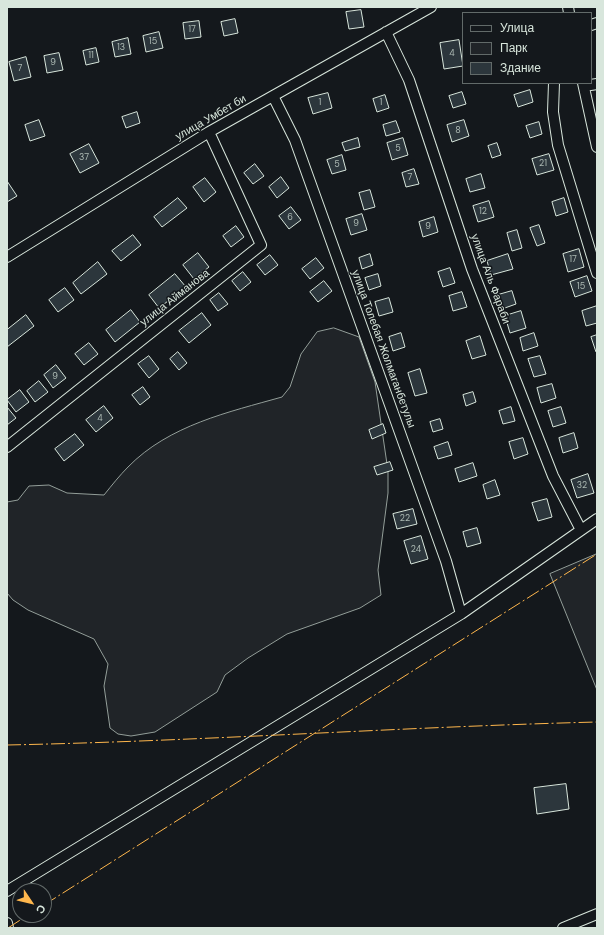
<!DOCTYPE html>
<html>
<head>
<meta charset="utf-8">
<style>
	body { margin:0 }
	#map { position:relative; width:604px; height:935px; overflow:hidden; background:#14181c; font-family:"DM Sans",sans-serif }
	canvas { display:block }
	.frame { position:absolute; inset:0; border:8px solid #d8e6dc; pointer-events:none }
	.legend { position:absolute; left:462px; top:12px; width:130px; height:72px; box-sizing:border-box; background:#14181c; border:1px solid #626a69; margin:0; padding:5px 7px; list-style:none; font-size:12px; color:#d8e6dc }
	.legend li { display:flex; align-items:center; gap:8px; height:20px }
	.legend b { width:20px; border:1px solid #626a69 }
	.north { position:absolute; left:12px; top:883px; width:40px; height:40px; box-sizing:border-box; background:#14181c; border:1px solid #626a69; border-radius:50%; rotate:125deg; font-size:11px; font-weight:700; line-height:16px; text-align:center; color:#d8e6dc }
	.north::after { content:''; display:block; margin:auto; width:14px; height:18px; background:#ffb74d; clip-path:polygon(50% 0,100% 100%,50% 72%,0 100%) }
</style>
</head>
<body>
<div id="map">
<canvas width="604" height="935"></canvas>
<div class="frame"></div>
<ul class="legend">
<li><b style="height:5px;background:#14181c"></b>Улица</li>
<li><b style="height:11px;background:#202428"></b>Парк</li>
<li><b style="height:11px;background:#2c363c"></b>Здание</li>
</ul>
<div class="north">С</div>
</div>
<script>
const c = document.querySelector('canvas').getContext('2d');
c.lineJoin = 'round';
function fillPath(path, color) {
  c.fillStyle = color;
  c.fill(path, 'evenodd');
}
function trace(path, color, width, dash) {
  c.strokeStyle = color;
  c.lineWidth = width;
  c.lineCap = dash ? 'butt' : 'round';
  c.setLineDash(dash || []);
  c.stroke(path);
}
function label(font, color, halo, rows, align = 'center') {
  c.font = font + ' "DM Sans",sans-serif';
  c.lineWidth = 3;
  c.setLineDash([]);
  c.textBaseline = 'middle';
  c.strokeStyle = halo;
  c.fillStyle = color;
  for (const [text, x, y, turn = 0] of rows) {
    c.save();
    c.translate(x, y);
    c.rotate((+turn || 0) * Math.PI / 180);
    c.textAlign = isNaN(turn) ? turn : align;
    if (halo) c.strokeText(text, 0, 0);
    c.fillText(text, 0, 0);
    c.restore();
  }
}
const green = new Path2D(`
	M334,328l25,9 16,45 13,89v22l-10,77 3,25 -21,13 -73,26 -39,24 -23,17 -8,17 -62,40 -24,4 -13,-2 -8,-6 -6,-42 4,-22 -14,-25 -66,-29 -15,-10 -6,-7v-91l11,-2 11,-14 20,-1 18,8 37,2c8,-10 16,-20 24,-28 41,-42 101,-55 154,-70l8,-10 11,-33 16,-22z
	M597,554v136l-47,-116z`);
fillPath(green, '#202428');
trace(green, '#939e99', 1);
const building = new Path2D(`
	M361,10l3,17 -15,2 -3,-17z
	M235,19l3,14 -14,3 -3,-14z
	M199,21l2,16 -16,2 -2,-16z
	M159,32l4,16 -17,4 -3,-16z
	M128,38l3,16 -16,3 -3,-15z
	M459,40l4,26 -19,3 -4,-26z
	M96,48l3,14 -13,3 -3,-14z
	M59,53l4,17 -16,3 -3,-17z
	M26,57l5,20 -17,4 -5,-19z
	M530,90l3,12 -15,5 -4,-12z
	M462,92l4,12 -13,4 -4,-12z
	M328,93l4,15 -19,6 -5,-16z
	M385,95l4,13 -12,4 -4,-13z
	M137,112l3,11 -14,5 -4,-11z
	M39,120l6,16 -15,5 -5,-16z
	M464,120l5,16 -17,6 -5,-17z
	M396,121l4,11 -14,4 -3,-11z
	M539,122l3,12 -12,4 -4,-12z
	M358,138l2,9 -15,4 -3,-8z
	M403,138l5,17 -16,5 -5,-17z
	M497,143l4,12 -9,3 -4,-12z
	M89,144l10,19 -19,10 -10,-19z
	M549,154l5,16 -17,5 -5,-16z
	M342,155l4,15 -14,4 -5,-14z
	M255,164l9,12 -11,8 -9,-11z
	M414,169l5,15 -13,3 -4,-14z
	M481,174l4,14 -15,4 -4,-13z
	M281,177l8,11 -12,10 -8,-11z
	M205,178l11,14 -12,10 -11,-15z
	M7,181l10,15 -10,6z
	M370,190l5,17 -11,3 -5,-17z
	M178,198l9,10 -25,19 -8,-10z
	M564,198l4,14 -12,4 -4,-14z
	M489,201l5,16 -16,5 -5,-16z
	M291,207l10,13 -12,9 -10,-13z
	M362,214l5,16 -16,5 -5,-16z
	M434,217l4,15 -15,5 -4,-15z
	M539,225l6,18 -8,3 -7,-18z
	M236,226l8,11 -13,10 -8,-11z
	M517,230l5,18 -10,3 -5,-18z
	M133,235l8,10 -20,16 -9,-10z
	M579,249l5,18 -16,5 -5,-18z
	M198,253l11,14 -15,12 -11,-14z
	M370,254l3,11 -11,4 -3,-11z
	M508,254l5,15 -22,6 -4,-14z
	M270,255l8,10 -13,10 -8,-10z
	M316,258l8,10 -14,11 -8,-10z
	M98,262l9,12 -26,20 -8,-11z
	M450,268l5,15 -12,4 -5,-15z
	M243,272l8,10 -11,9 -8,-10z
	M175,274l11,13 -27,21 -10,-13z
	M378,274l3,12 -12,4 -4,-12z
	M587,276l5,15 -17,6 -5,-15z
	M324,281l8,10 -14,11 -8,-10z
	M65,288l9,12 -16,12 -9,-12z
	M512,291l4,13 -14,5 -4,-14z
	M462,292l5,15 -14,4 -4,-15z
	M219,293l9,11 -10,7 -8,-11z
	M389,298l4,14 -14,4 -4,-14z
	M597,306v17l-11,3 -4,-15z
	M131,310l9,12 -25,20 -9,-12z
	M521,311l5,17 -16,5 -5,-17z
	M202,313l9,12 -22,18 -10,-12z
	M26,315l8,11 -27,21v-17z
	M401,333l4,14 -12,4 -4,-14z
	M534,333l4,13 -15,5 -3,-13z
	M597,335v16l-1,1 -5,-15z
	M480,336l6,19 -14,4 -6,-18z
	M89,343l9,11 -14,11 -9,-11z
	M178,352l9,11 -8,7 -9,-11z
	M149,356l10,13 -10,9 -11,-14z
	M540,356l6,18 -12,3 -6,-18z
	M56,365l10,13 -13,10 -9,-13z
	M420,369l7,24 -12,3 -7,-23z
	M39,381l9,11 -13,10 -8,-11z
	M552,384l4,14 -15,5 -4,-15z
	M143,387l7,10 -10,8 -8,-10z
	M20,390l9,12 -13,10 -9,-12z
	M473,392l3,10 -10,4 -3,-11z
	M104,406l9,12 -17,14 -10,-12z
	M7,407l9,11 -9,7z
	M511,407l4,14 -12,3 -4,-13z
	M561,407l5,16 -13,4 -5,-16z
	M440,419l3,10 -10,3 -3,-10z
	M383,424l3,9 -14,6 -3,-9z
	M574,433l4,15 -15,5 -4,-15z
	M75,434l9,11 -20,16 -9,-12z
	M523,438l5,16 -14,5 -5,-17z
	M448,442l4,13 -14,4 -4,-12z
	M390,462l3,8 -16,5 -3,-8z
	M473,463l4,13 -18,6 -4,-13z
	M588,474l6,19 -17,5 -6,-18z
	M495,480l5,15 -13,4 -4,-14z
	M547,499l5,18 -14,4 -6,-18z
	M413,509l4,15 -20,5 -4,-15z
	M477,528l4,15 -14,4 -4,-15z
	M421,536l7,23 -17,5 -7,-23z
	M566,784l3,25 -32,5 -3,-26z`);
fillPath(building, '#2c363c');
trace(building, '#d8e6dc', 1);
const minor = new Path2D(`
	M568,7l1,6
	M591,25l6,-2
	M386,32l23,48 63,189 81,207 28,54
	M554,83l-1,29 5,33 39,128
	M583,83l14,64
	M584,86l13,-2
	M273,96l22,44 151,421 15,53
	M7,257l202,-125 222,-125
	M7,447l254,-202 -52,-113
	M7,891l454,-277 136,-95
	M7,923l1,5
	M563,928l34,-14`);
trace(minor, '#d8e6dc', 12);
trace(minor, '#14181c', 10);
trace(new Path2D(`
	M7,745c197,-4 393,-18 590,-23
	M44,905l553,-351
	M8,928l20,-13`), '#ffb74d', 1, [14, 3, 2, 3]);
label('9px', '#adbab4', null, [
	["17",192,30],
	["15",153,42],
	["13",121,48],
	["4",452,54],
	["11",91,56],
	["9",53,63],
	["7",20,69],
	["1",320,103],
	["1",381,103],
	["8",458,131],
	["5",398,149],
	["37",84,158],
	["21",543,164],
	["5",337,165],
	["7",410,178],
	["12",483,212],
	["6",290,218],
	["9",356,224],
	["9",428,227],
	["17",573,260],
	["15",581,287],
	["9",55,377],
	["4",100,419],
	["32",582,486],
	["22",405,519],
	["24",416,550]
]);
label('11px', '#d8e6dc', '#14181c', [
	["улица Умбет би",211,118,-30],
	["улица Аль Фараби",490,279,70],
	["улица Айманова",175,298,-38],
	["улица Толебая Жолмаганбетулы",383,349,70]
]);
</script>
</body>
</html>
